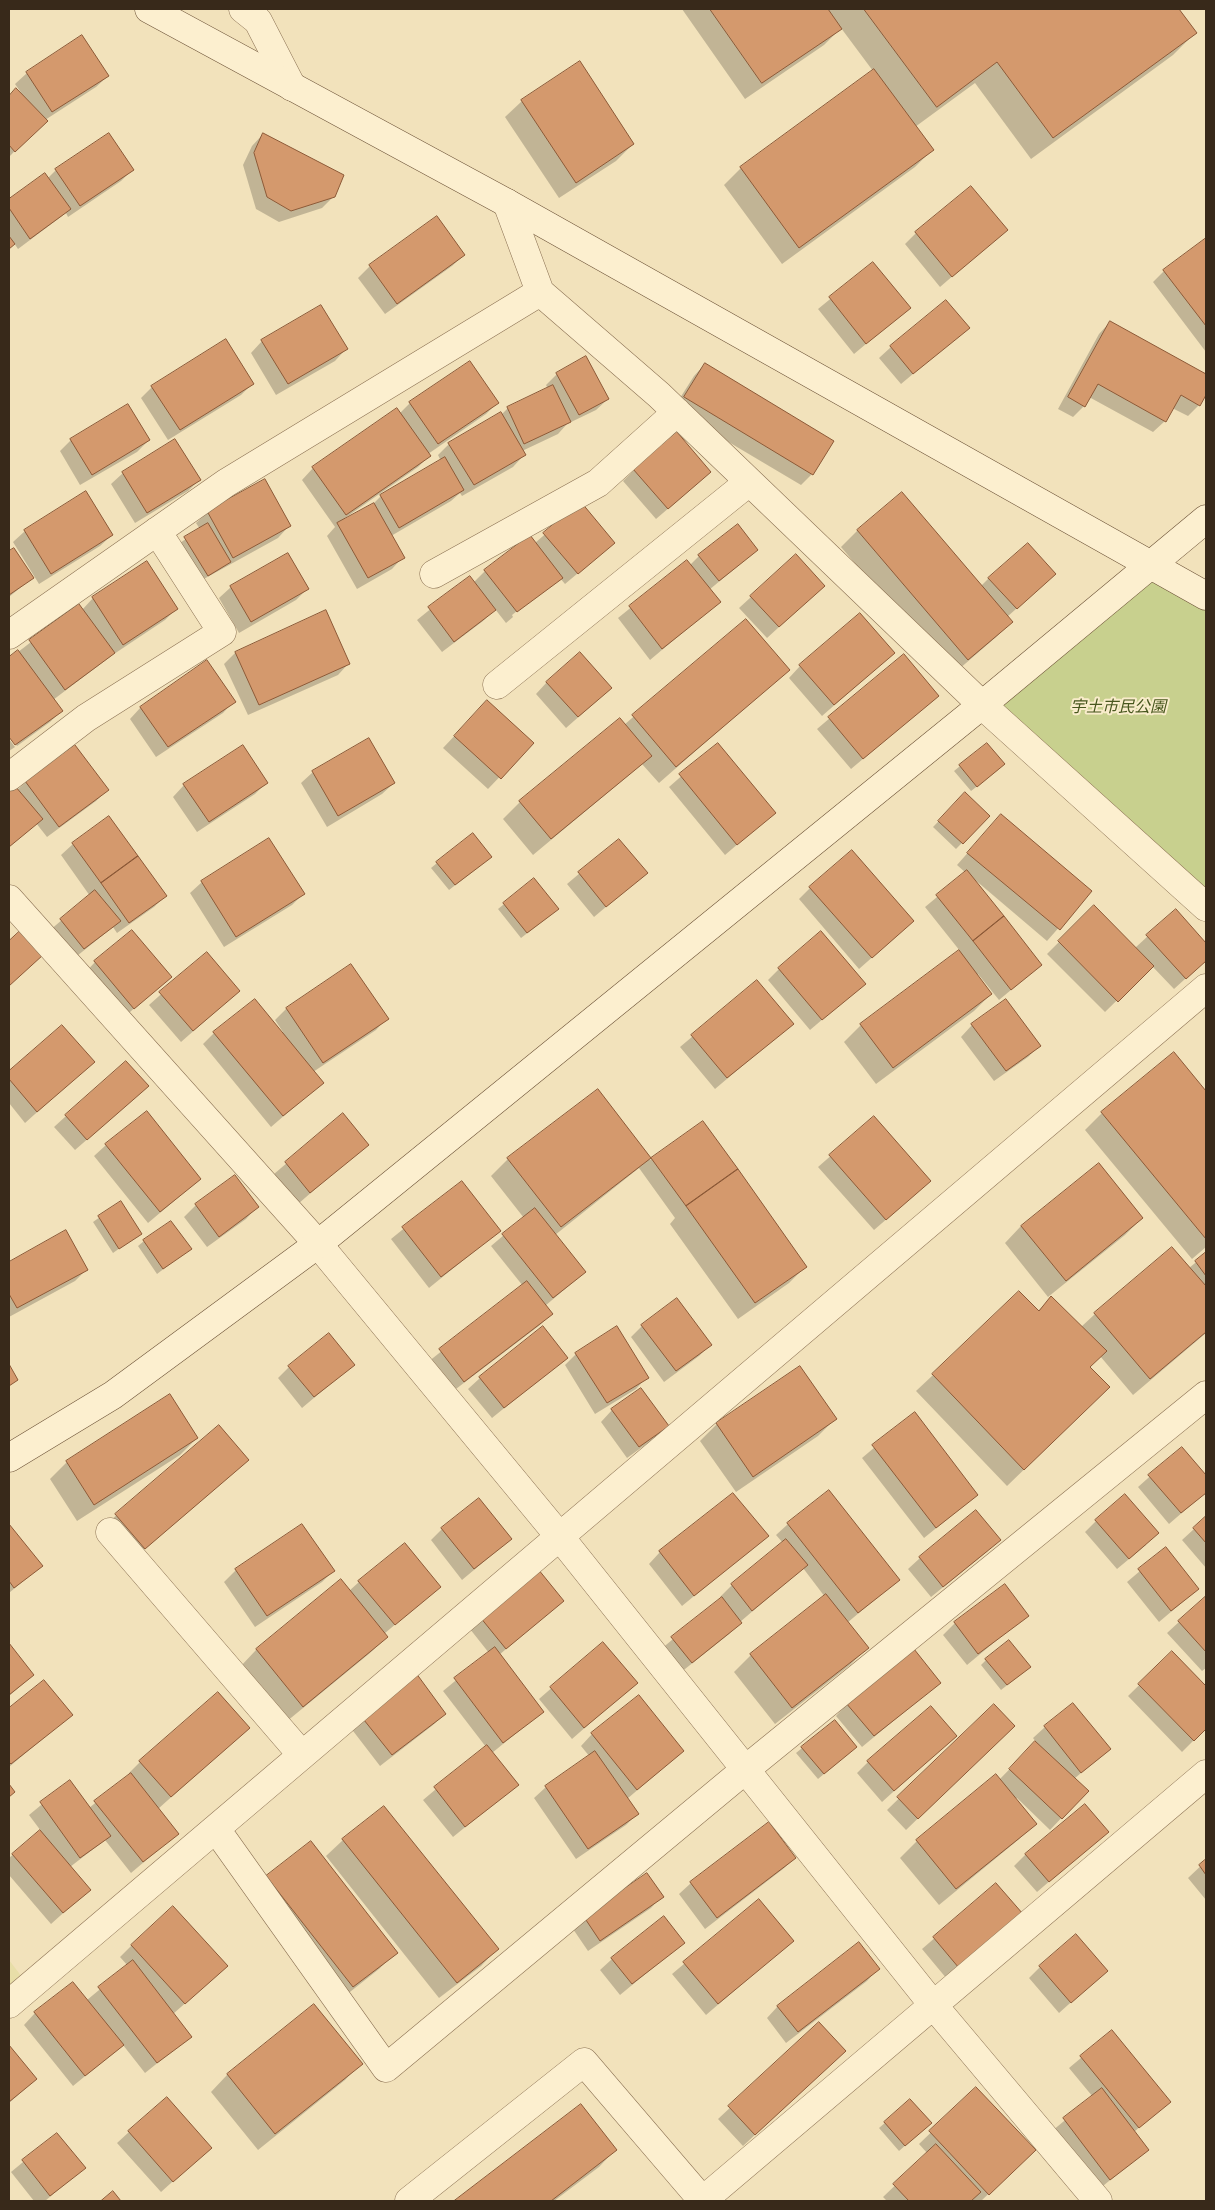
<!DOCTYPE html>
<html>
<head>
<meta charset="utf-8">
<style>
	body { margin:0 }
	#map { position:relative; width:1215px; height:2210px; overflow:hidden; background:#f2e2bb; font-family:"IBM Plex Serif",serif }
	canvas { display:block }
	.frame { position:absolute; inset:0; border:10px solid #38291a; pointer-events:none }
</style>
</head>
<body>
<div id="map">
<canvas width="1215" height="2210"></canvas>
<div class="frame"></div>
</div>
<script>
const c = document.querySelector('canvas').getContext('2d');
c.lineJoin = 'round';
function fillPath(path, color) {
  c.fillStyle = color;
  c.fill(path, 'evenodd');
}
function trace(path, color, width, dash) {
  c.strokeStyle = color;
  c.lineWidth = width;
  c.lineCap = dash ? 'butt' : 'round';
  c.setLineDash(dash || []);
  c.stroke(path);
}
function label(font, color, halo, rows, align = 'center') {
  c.font = font + ' "IBM Plex Serif","Noto Sans JP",serif';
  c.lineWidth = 4;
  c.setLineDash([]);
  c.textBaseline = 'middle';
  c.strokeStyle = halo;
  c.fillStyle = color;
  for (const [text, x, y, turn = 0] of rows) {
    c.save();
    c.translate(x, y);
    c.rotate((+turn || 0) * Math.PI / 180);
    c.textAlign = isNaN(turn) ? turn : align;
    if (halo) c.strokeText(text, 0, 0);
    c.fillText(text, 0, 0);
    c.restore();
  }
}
fillPath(new Path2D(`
	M9,1960l13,17 -13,11z`), '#e8dea8');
fillPath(new Path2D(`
	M1149,564l57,32v311l-224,-202z`), '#c8d08e');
fillPath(new Path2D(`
	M682,9h495l18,24 -22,22 -142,104 -56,-76 -60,44 17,23 -17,17 -133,97 -58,-79 17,-17 132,-97 -32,-43 -17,17 -79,54z
	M27,73l81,3 -12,11 -51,33 -36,37v-60l7,-7 6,4 -7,-10z
	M522,101l111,43 -17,17 -57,37 -54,-81z
	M263,134l71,62 -12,12 -43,14 -23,-13 -13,-44 9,-19z
	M56,170h76l-11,11 -53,36 -2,-4 -48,36 -4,-6 -5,5v-48l36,-25 3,3z
	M437,218l27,37 -12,11 -67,48 -27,-36 12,-12z
	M1006,230l-66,57 -35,-43 11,-11z
	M1206,239v113l-53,-70 11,-11z
	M873,264l36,44 -55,46 -36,-45z
	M1110,322l96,53v17l-7,13 -11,11 -16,-8 -7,13 -12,11 -64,-35 -5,9 -11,11 -15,-8 41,-75z
	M968,328l-67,56 -22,-26 12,-11z
	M262,341l84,8 -11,12 -59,34 -25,-42z
	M705,364l107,110 -11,11 -128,-76 21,-33z
	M557,374l51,25 -12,11 -29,14 -9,10 -36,17 2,4 -11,12 -51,29 -2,-3 -9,8 -60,35 12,21 -11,12 -35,20 -30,-53 8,-9 -33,-47 11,-12 87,-55 10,-10h87l-11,11 -58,40 1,2 -11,11 -73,51 1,2 26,-15 9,-9 60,-35 -3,-6 11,-11 52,-29 7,-7 40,-19 -2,-4z
	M252,384l-11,11 -73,45 -27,-42 11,-11z
	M71,440h78l-12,12 -57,33 -20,-34z
	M634,470l64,13 -42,36 -33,-38z
	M123,473l76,7 -11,11 -53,32 -24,-39z
	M581,503l33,40 -49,41 -5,-6 -10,10v-3l-38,30 1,2 -7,6 -11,-14 -12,12 -41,31 -25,-32 53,-43 4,5 11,-11 50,-28z
	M208,512l81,14 -11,12 -76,42 -22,-37 20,-14 -4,-6z
	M858,530l123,56 8,-8 54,7 -36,32 5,5 -17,16 -44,38 -110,-129z
	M25,531l87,4 -12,11 -61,38 -26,-42z
	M13,549l19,29 -23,19v-45z
	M757,550l-48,40 10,12 -69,58 -32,-42 69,-56 3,3 9,-9z
	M796,556l16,41 -45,41 -28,-30z
	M231,587l76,2 -11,11 -57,33 -20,-35z
	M93,598l83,11 -11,11 -54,36 -58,44 8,11 -11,11 -33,24 -8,-11v-76l70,-54 3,5z
	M326,612l23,51 -11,12 -90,40 -24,-51 11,-11z
	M745,620l43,50 -129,113 -17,-19 -109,91 -30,-36 17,-17 100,-83 4,6z
	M894,653l-72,63 -33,-38 11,-12z
	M904,655l34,41 -87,73 -34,-40z
	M547,682l52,17 -33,29 -30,-34z
	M234,701l-11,12 -67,44 -26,-38 11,-12z
	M476,713l56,30 -44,46 -45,-41z
	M9,739l6,8 -6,4z
	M718,744l56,69 -49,42 -56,-68z
	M987,744l11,26 -27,21 -17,-20z
	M313,772l81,11 -12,11 -55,33 -26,-44z
	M26,782l81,8 -11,11 -49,36 -11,-14 -27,24v-55l6,-5 2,3z
	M267,782l-12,12 -58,38 -24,-35 11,-12z
	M965,794l23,22 -32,33 -23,-22z
	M1001,815l90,76 -44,50 -73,-62 67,86 -42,35 -21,-26 -2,1 15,19 -17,17 -98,73 -32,-42 17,-17 99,-74 -35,-44 41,-34 -9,-8z
	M109,818l56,78 -11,11 -37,26 -4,-6 -41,33 -23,-29 41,-35 -29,-41 12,-11z
	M269,840l34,54 -11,11 -68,42 -34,-54 12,-11z
	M619,840l27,33 -52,44 -27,-33z
	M485,862l-36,28 -18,-22 6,-5z
	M534,880l18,34 -31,24 -23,-29z
	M810,888l91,44 -42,37 -60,-70z
	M1094,907l41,41 40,-37 31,34v15l-32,29 -22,-23 -47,46 -58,-58z
	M206,954l33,37 -58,51 -32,-37z
	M95,962l75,15 -48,42 -38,-45z
	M351,966l36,52 -11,12 -63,42 9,11 -51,44 -68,-83 11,-11 68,1 1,-2 -8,-12 11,-11z
	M779,969l85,15 -54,46 -42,-50z
	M757,982l35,42 -77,65 -35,-42z
	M972,1025l67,21 -11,11 -34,24 -33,-44z
	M62,1027l31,35 -68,61 -16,-20v-30z
	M1174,1054l32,39v154l-14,12 -107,-129 17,-17z
	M597,1091l53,69 53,-37 103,143 -17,17 -51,36 -68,-95 5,-6 -36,-50 -84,67 30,37 -40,34 6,8 -11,11 -88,67 -24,-30 95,-76 -32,-40 33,-28 -33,-42 17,-17z
	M136,1097l-61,53 -21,-23 12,-11z
	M343,1115l24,29 -69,60 -24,-30z
	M874,1118l44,74 -44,38 -56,-63z
	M106,1145l94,34 -52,44 -54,-67z
	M235,1177l22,30 -11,12 -39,28 -23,-30 12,-12z
	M461,1182l38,49 -70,57 -38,-49z
	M121,1202l20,31 -28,20 -20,-31z
	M1142,1218l-17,17 -77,62 -43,-54 16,-17z
	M65,1232l21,38 -11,11 -66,36v-54z
	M144,1241l46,8 -33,25 -19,-28z
	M1206,1254v79l-73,62 -33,-39 -12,11 4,37 -85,82 -91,-95 17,-16 104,-63 14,-14 30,29 14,-13 94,-46z
	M642,1326l68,19 -11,11 -35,26 -33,-45z
	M576,1354l71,23 -11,12 -41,25 -30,-49z
	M566,1358l-74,60 -24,-29 12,-11z
	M353,1365l-51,43 -24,-30 11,-11z
	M612,1410l55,16 -11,11 -29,21 -26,-36z
	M914,1414l63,81 -53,43 -62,-80z
	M835,1419l-17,17 -82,56 -36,-51 17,-17z
	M219,1427l17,44 -103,88 -29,-33z
	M197,1438l-17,17 -103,66 -27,-42 17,-17z
	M1182,1448l24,29v15l-37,32 -31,-37z
	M1206,1518v50l-24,-28z
	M1096,1521l50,24 -29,24 -32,-37z
	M788,1524l110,56 -51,43 20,25 -17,17 -75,59 -41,-52 17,-17 74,-58 -22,-29 -63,54 -11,12 -49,39 -20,-23 62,-52 -2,-1 12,-12 51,-42 -7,-8z
	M9,1526l32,40 -32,27z
	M302,1526l31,45 -11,11 -67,45 -31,-45 12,-12z
	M442,1529l69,10 -49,41 -31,-40z
	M767,1536l-85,70 -33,-42 11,-12z
	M1166,1549l32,40 -39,33 -32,-40z
	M988,1551l-57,46 -23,-28 12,-11z
	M341,1581l8,10 10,-9 80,5 -55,47 3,3 -17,16 -84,69 -46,-55 16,-17z
	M1005,1586l22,29 -60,50 -24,-30 12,-12z
	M1204,1599l2,2v67l-4,3 -35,-38z
	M563,1601l-64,54 43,57 -50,41 25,32 -64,52 -30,-37 63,-53 -43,-56 46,-38 -19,-24 11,-11z
	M603,1643l33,40 -64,56 -33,-40z
	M9,1645l24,30 -24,21z
	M1172,1653l34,35v40l-24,24 -54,-56z
	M986,1660l38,12 -23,18 -20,-25z
	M44,1681l27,34 -62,52v-57z
	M939,1683l-77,64 -26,-31 11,-12z
	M994,1706l8,31 -96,93 -19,-20z
	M445,1714l-12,11 -53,41 -30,-39 11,-11z
	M835,1721l15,31 -32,27 -22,-26z
	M1045,1727l64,22 -35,30 13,12 -37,39 -33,-32 -2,1 20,25 -17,16 -79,65 -39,-47 17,-17 82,-61 37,-38 -3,-4z
	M248,1728l-90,81 19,25 -46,39 -26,-33 -35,27 19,23 -38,34 -42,-49v-17l32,-27 -12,-16 40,-33 20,26 41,-33 -1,-2 11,-11z
	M592,1734l91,17 -56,48 10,15 -11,11 -50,34 -42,-61 12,-11 44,-30 -9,-11z
	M955,1736l-73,66 -25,-29 11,-11z
	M769,1824l26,34 -12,11 -78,60 -26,-35 12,-11z
	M1107,1832l-70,60 -23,-26 12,-12z
	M343,1840l154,109 -16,17 -42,32 -113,-142z
	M1206,1861v39l-18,-22z
	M267,1877l129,75 -17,17 -43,34z
	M996,1885l25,29 -74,65 -25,-30z
	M662,1896l-11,12 -63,43 -15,-22 12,-11z
	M759,1901l33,40 -86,74 -34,-41z
	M683,1943l-63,52 -20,-25 12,-11z
	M132,1945l83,32 -42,37 17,23 -45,36 -22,-28 -50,41 -49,-61 11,-12 52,-13 41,-34 -8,-9z
	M1040,1967l66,4 -47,42 -30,-35z
	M878,1969l-11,12 -81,62 -19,-25 11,-12z
	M314,2005l47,58 -16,17 -87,70 -47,-58 16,-17z
	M819,2024l14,38 -90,84 -25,-27z
	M1112,2032l57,69 -35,31 13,18 -49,40 -46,-59 41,-34 -24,-29z
	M9,2046l27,33 -27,24z
	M976,2089l47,72 -42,40h-94l-4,-4 45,-43 -9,-10z
	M166,2098l44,50 -49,44 -44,-49z
	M910,2101l15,27 -26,23 -20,-23z
	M581,2106l34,44 -16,17 -45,34h-97z
	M57,2134l27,34 -39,33h-11l-23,-29z`), '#0003');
const building = new Path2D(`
	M710,9h118l14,20 -80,54z
	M864,9h315l18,24 -144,105 -56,-76 -60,45z
	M82,35l27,41 -57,36 -26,-40z
	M580,61l54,83 -58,39 -55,-83z
	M874,69l60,81 -135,98 -59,-81z
	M16,88l32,33 -33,31 -6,-7v-49z
	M109,133l25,37 -54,36 -25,-37z
	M263,133l81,42 -9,22 -44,14 -24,-14 -13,-44z
	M45,173l26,36 -41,30 -21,-31v-9z
	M971,186l37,44 -56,47 -37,-45z
	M437,216l28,39 -68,49 -28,-39z
	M9,236l6,8 -6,5z
	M1206,238v88l-43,-56z
	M873,262l38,46 -45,36 -37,-47z
	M946,300l24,28 -57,46 -23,-28z
	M321,305l27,44 -60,35 -27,-44z
	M1110,321l96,53v21l-6,11 -19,-11 -15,27 -68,-38 -13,23 -17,-10z
	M226,339l28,45 -74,46 -29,-44z
	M586,356l23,43 -30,16 -23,-42z
	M470,361l29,42 -61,41 -29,-42z
	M705,363l129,78 -21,34 -129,-78z
	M553,385l18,37 -47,22 -17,-37z
	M128,404l22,36 -58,35 -22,-36z
	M397,408l34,48 -85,59 -34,-48z
	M501,412l25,43 -52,30 -26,-42z
	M677,432l34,40 -43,37 -35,-40z
	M175,439l26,41 -54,33 -25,-41z
	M445,457l19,33 -65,38 -19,-33z
	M265,479l26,47 -58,32 -26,-47z
	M86,491l27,44 -62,39 -27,-44z
	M902,492l111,130 -45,38 -111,-130z
	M581,502l34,41 -37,31 -35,-41z
	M374,503l31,55 -37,20 -31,-55z
	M208,523l23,39 -23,14 -24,-39z
	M738,524l20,26 -39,31 -21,-26z
	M530,535l33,43 -46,34 -33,-42z
	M1028,543l28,31 -39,35 -29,-31z
	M14,548l20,30 -25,17v-44z
	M288,553l21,36 -58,33 -21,-36z
	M796,554l29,32 -46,41 -29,-31z
	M687,560l34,42 -59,47 -33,-43z
	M147,561l31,48 -55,36 -31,-48z
	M470,576l26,34 -42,32 -26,-35z
	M79,604l36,49 -50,37 -36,-50z
	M326,610l24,54 -91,41 -24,-53z
	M860,613l35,40 -61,52 -35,-40z
	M746,619l44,51 -114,97 -44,-52z
	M18,650l45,61 -48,34 -6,-8v-80z
	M580,652l32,36 -34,29 -32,-35z
	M904,654l35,42 -76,63 -35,-42z
	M207,660l29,42 -68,45 -28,-40z
	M487,700l47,43 -33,36 -47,-43z
	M620,718l32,38 -101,83 -32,-38z
	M369,738l26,45 -57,33 -26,-45z
	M718,743l58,70 -39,32 -58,-71z
	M987,743l18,21 -28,23 -18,-22z
	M75,745l34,45 -50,37 -34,-46z
	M243,745l25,38 -59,39 -26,-38z
	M15,786l28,33 -34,28v-56z
	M965,792l25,24 -27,28 -25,-23z
	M1001,814l91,77 -32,39 -93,-77z
	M109,816l29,40 -37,27 -29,-40z
	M473,833l19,24 -37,28 -19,-23z
	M269,838l36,56 -69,43 -35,-56z
	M619,839l29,34 -42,34 -28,-35z
	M852,850l62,71 -42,37 -63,-71z
	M138,856l29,40 -38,27 -28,-40z
	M967,870l37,46 -31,25 -37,-46z
	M534,878l25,31 -32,24 -24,-30z
	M95,890l26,31 -37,28 -24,-30z
	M1094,905l60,61 -36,36 -60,-61z
	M1176,909l30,34v18l-20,18 -40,-44z
	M1004,916l38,49 -31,25 -38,-49z
	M132,930l40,47 -38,32 -40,-48z
	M20,931l23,24 -34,31v-45z
	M821,931l45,53 -44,36 -44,-52z
	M959,950l33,44 -99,74 -33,-44z
	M207,952l33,39 -47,40 -34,-39z
	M351,964l38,55 -66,44 -37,-55z
	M757,980l37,44 -67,54 -36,-43z
	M255,999l69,84 -41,33 -70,-84z
	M1006,999l35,47 -35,25 -35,-47z
	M62,1025l33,37 -58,50 -28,-33v-8z
	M1174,1052l32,39v148l-105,-127z
	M126,1061l23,25 -62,54 -22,-25z
	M598,1089l53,69 -90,69 -54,-69z
	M147,1111l54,68 -41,33 -55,-68z
	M343,1113l26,32 -59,48 -25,-31z
	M874,1116l57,65 -45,39 -57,-65z
	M703,1121l35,48 -52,37 -35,-48z
	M1099,1163l44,55 -77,63 -45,-55z
	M738,1169l69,98 -52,36 -69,-97z
	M235,1175l24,32 -40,30 -24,-33z
	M462,1181l39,50 -60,46 -39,-50z
	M121,1201l21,33 -23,15 -21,-33z
	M535,1208l51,64 -33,26 -51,-64z
	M171,1221l21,28 -29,20 -20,-29z
	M66,1230l22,40 -71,38 -8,-14v-32z
	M1172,1247l34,39v46l-56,47 -56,-66z
	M1206,1252v24l-11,-15z
	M527,1281l26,33 -89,68 -25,-33z
	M1019,1291l20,20 12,-15 56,55 -17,16 20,20 -86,83 -92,-96z
	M677,1298l35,47 -36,26 -35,-46z
	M543,1326l25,32 -64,50 -25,-31z
	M617,1326l32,52 -42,25 -32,-50z
	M329,1333l26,32 -41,32 -26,-31z
	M9,1364l9,16 -9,6z
	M800,1366l37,53 -84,58 -37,-54z
	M641,1388l28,38 -30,21 -28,-38z
	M170,1394l28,44 -104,67 -28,-44z
	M915,1412l63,83 -42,33 -64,-83z
	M219,1425l30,35 -104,89 -30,-35z
	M1182,1447l24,28v18l-25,20 -33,-38z
	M829,1490l71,90 -42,33 -71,-90z
	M733,1493l36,43 -75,60 -35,-45z
	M1125,1494l34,39 -30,26 -34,-39z
	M479,1498l33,41 -38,30 -33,-41z
	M976,1510l25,30 -58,47 -24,-30z
	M1206,1516v27l-13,-15z
	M9,1524l34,42 -29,22 -5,-7z
	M302,1524l33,47 -68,45 -32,-47z
	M786,1539l22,26 -56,46 -21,-27z
	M405,1543l36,44 -46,38 -37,-44z
	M1166,1547l33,42 -28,22 -33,-42z
	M538,1569l26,32 -58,48 -26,-32z
	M341,1579l47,58 -85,70 -47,-58z
	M1005,1584l24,32 -51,38 -24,-32z
	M826,1594l43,54 -77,60 -42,-54z
	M722,1597l20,26 -50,40 -21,-26z
	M1205,1597l1,2v53l-28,-31z
	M1009,1640l22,27 -24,18 -22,-26z
	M603,1642l35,41 -54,45 -34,-41z
	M9,1643l25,32 -25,20z
	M495,1647l49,65 -41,31 -49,-65z
	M914,1649l27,34 -67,53 -28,-33z
	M1172,1651l34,35v43l-12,12 -56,-57z
	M416,1673l30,41 -54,41 -32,-40z
	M44,1680l29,35 -62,49 -2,-2v-54z
	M218,1692l32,36 -79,69 -32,-36z
	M639,1695l45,56 -47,39 -46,-57z
	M1073,1703l38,46 -30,24 -37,-47z
	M994,1704l21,22 -97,93 -21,-22z
	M931,1706l26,30 -63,55 -27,-30z
	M835,1720l22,27 -33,27 -23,-27z
	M1035,1741l54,50 -27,28 -53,-50z
	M487,1745l32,40 -54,42 -31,-40z
	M595,1751l44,63 -51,35 -43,-63z
	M131,1773l48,61 -36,28 -49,-61z
	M996,1774l41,50 -81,65 -40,-49z
	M70,1780l41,56 -31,22 -40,-56z
	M9,1784l6,8 -6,5z
	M1085,1804l24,28 -60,50 -24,-28z
	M384,1806l115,143 -42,34 -115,-144z
	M769,1822l27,36 -79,60 -27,-36z
	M40,1830l51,60 -28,23 -51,-59z
	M311,1841l87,112 -45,34 -87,-111z
	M1206,1859v16l-7,-10z
	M647,1873l17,24 -64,44 -16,-24z
	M996,1883l27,31 -64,54 -26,-31z
	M759,1899l35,42 -76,63 -35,-42z
	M173,1906l55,60 -43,38 -54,-59z
	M664,1916l21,27 -53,41 -21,-26z
	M1076,1934l32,37 -37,32 -32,-37z
	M859,1942l21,27 -82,63 -21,-26z
	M133,1960l59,77 -35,26 -59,-76z
	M73,1982l51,63 -39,31 -51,-64z
	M314,2004l49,60 -88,70 -48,-60z
	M819,2022l27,29 -91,84 -27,-29z
	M1112,2030l59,72 -32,26 -59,-72z
	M9,2045l28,34 -28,23z
	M976,2087l60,63 -47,45 -60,-64z
	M1102,2088l47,62 -39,30 -47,-62z
	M167,2097l45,51 -39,34 -45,-51z
	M910,2099l22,24 -27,23 -21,-24z
	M581,2104l36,46 -66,51h-97z
	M57,2133l29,35 -36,28 -28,-36z
	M936,2144l45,48 -10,9h-62l-16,-17z
	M113,2191l8,10h-20z`);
fillPath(building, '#d4996d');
trace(building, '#8c5937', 1);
const street = new Path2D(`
	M243,9l15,12 34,66
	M507,203l33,89 119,103 323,310 224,202
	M434,574l164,-91 79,-71
	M9,635l217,-152 314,-191
	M497,685l252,-203
	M9,777l77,-59 136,-86 -65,-101
	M9,899l309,345 242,293 374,469 164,195
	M110,1532l192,223
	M216,1829l170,239 360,-299 460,-374
	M9,2004l1197,-1016
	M409,2201l175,-139 119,139
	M702,2201l504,-427`);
const secondary = new Path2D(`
	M149,9l358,194 699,393
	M9,1458l104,-63 205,-151 664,-539 224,-186`);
trace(street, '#8b7153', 29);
trace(secondary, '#6c5237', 29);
trace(street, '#fcefcf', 28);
trace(secondary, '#fcefcf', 28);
label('italic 16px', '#48571e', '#f9eccb', [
	["宇土市民公園",1118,707]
]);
</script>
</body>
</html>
